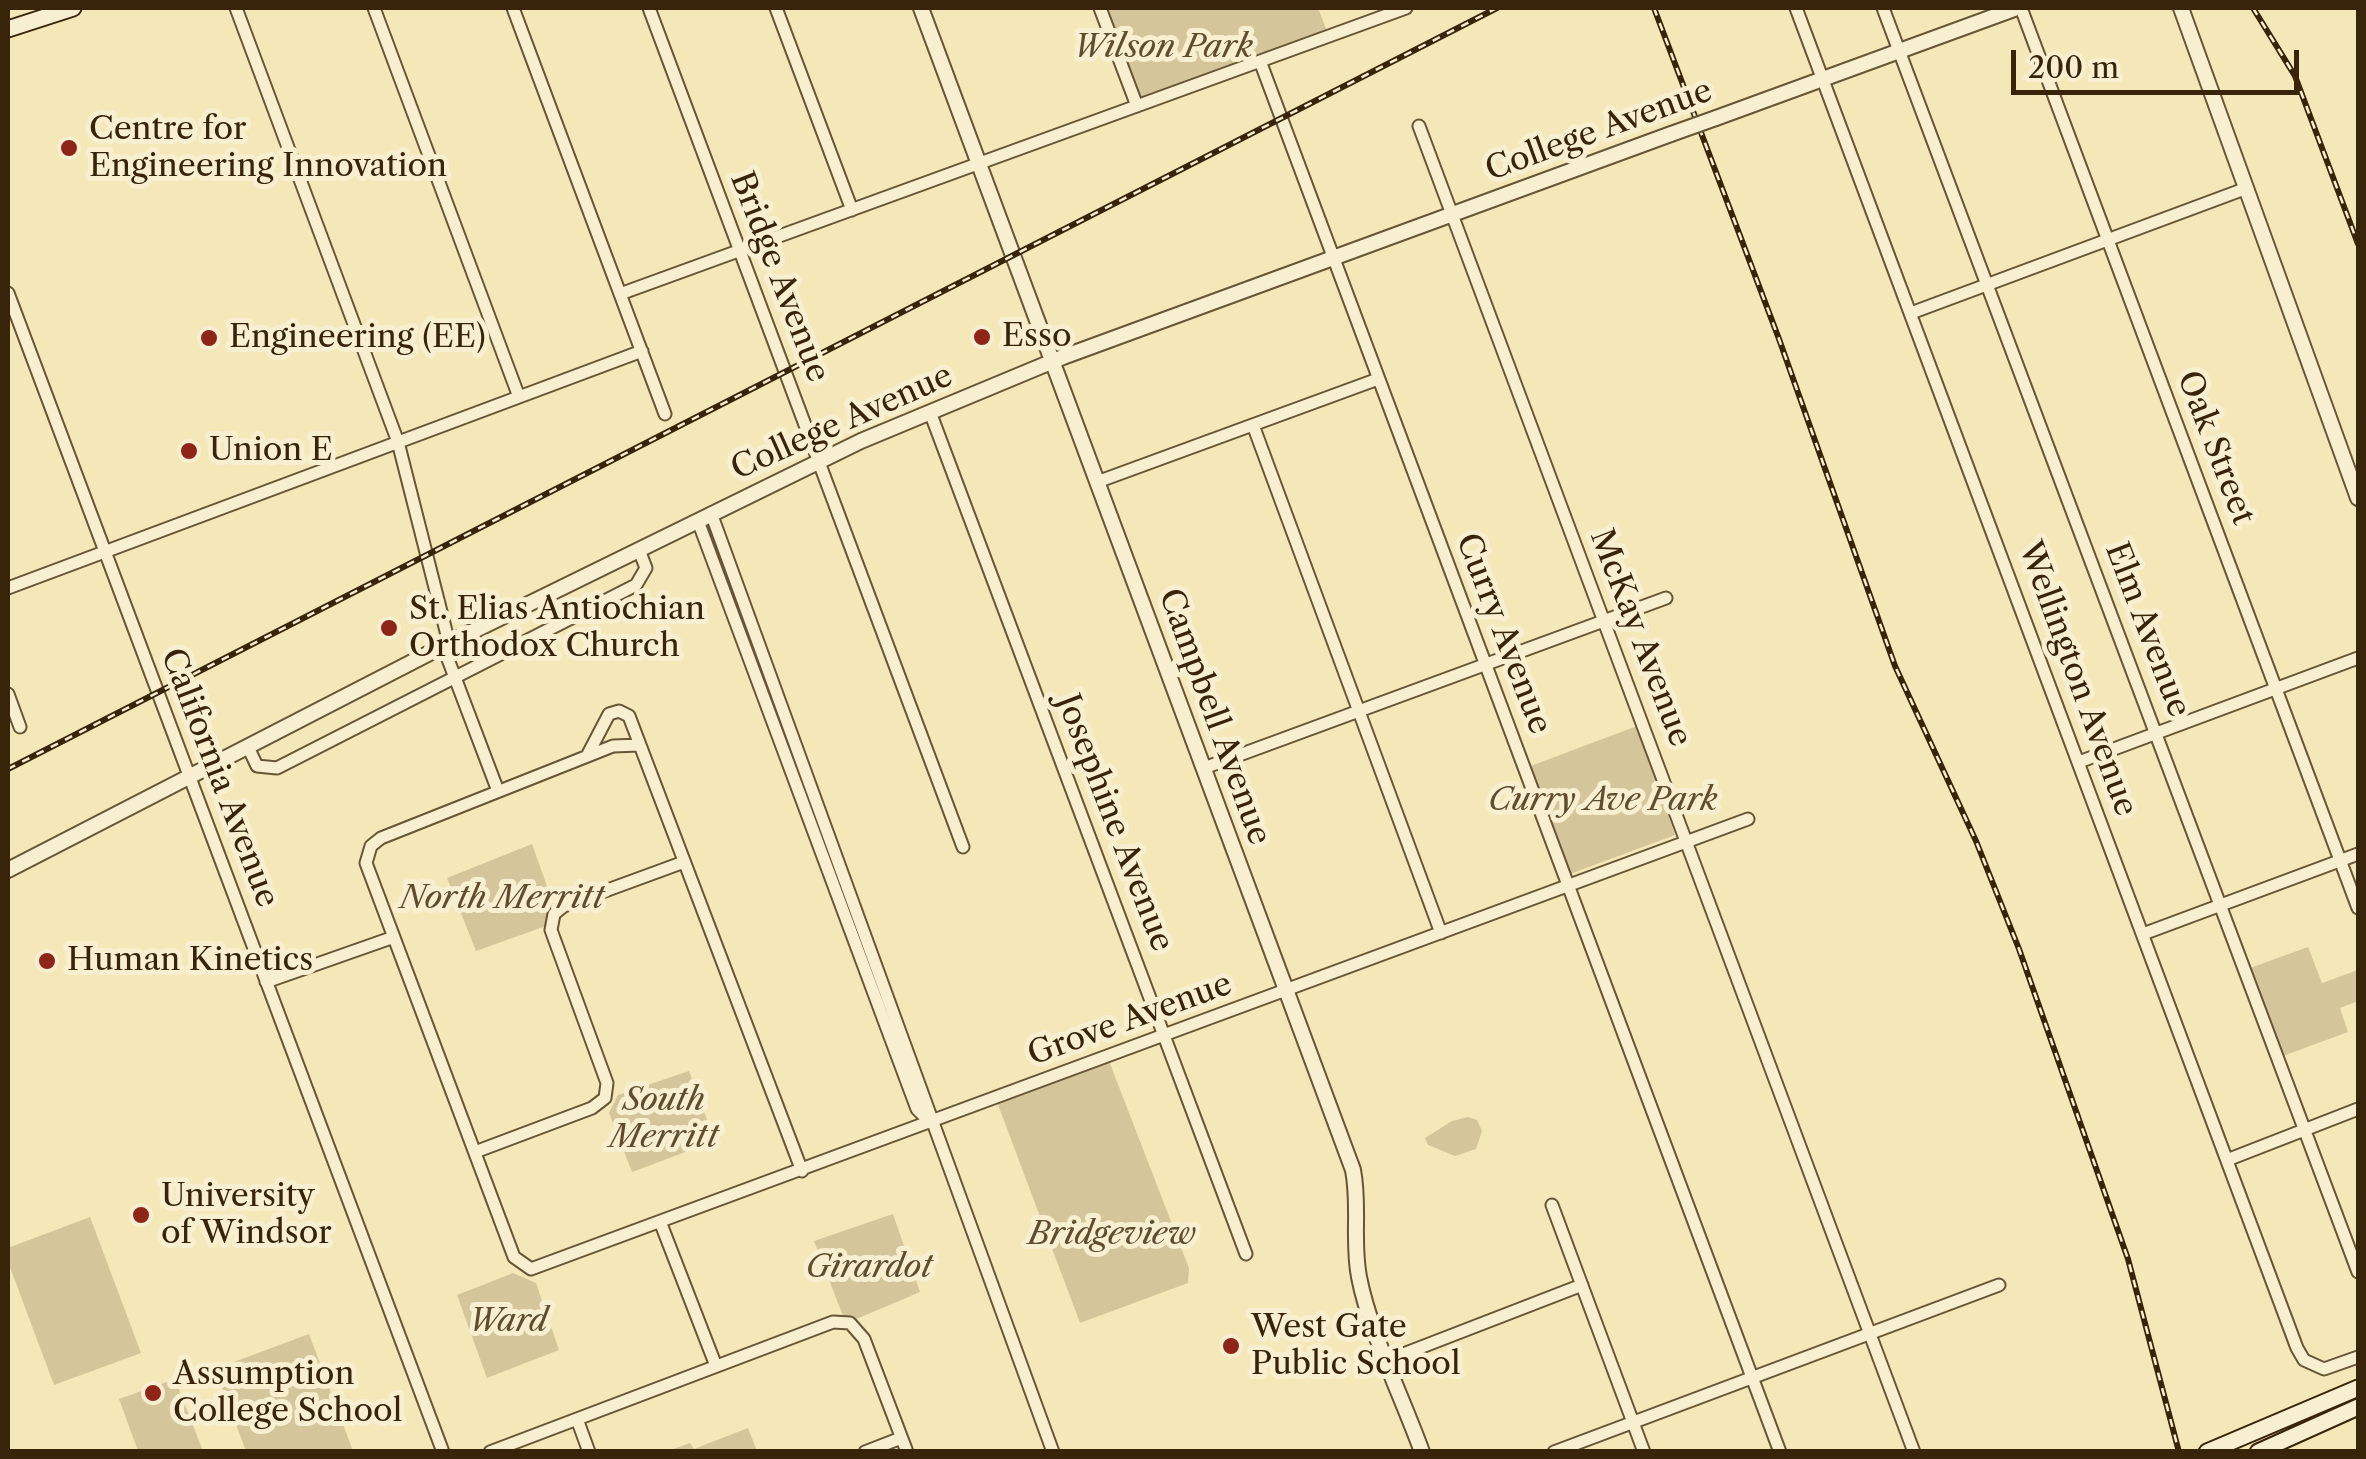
<!DOCTYPE html>
<html>
<head>
<meta charset="utf-8">
<style>
	body { margin:0 }
	#map { position:relative; width:2366px; height:1459px; overflow:hidden; background:#f4e7b8; font-family:"Libre Caslon Text",serif }
	canvas { display:block }
	.frame { position:absolute; inset:0; border:10px solid #382509; pointer-events:none }
	.scale { position:absolute; left:2011px; top:50px; width:288px; height:45px; box-sizing:border-box; border:5px solid #382509; border-top:0; padding-left:12px; font-size:30px; line-height:35px; white-space:nowrap; color:#382509; -webkit-text-stroke:8px #f8efd1; paint-order:stroke }
</style>
</head>
<body>
<div id="map">
<canvas width="2366" height="1459"></canvas>
<div class="frame"></div>
<div class="scale">200 m</div>
</div>
<script>
const c = document.querySelector('canvas').getContext('2d');
c.lineJoin = 'round';
function fillPath(path, color) {
  c.fillStyle = color;
  c.fill(path, 'evenodd');
}
function trace(path, color, width, dash) {
  c.strokeStyle = color;
  c.lineWidth = width;
  c.lineCap = dash ? 'butt' : 'round';
  c.setLineDash(dash || []);
  c.stroke(path);
}
function label(font, color, halo, rows, align = 'center') {
  c.font = font + ' "Libre Caslon Text",serif';
  c.lineWidth = 10;
  c.setLineDash([]);
  c.textBaseline = 'middle';
  c.strokeStyle = halo;
  c.fillStyle = color;
  for (const [text, x, y, turn = 0] of rows) {
    c.save();
    c.translate(x, y);
    c.rotate((+turn || 0) * Math.PI / 180);
    c.textAlign = isNaN(turn) ? turn : align;
    if (halo) c.strokeText(text, 0, 0);
    c.fillText(text, 0, 0);
    c.restore();
  }
}
fillPath(new Path2D(`
	M1106,8h212l9,23 -187,68z
	M1637,726l38,109 -105,39 -42,-107z
	M532,844l22,62 -8,20 -70,25 -29,-73z
	M2308,947l14,36 36,-13v31l-18,7 8,24 -65,24 -33,-88z
	M1109,1061l80,207 -1,15 -108,40 -83,-221z
	M689,1071l26,70 -83,31 -23,-59 9,-18z
	M1468,1117l9,3 5,11 -6,18 -21,7 -27,-11 -3,-7 27,-17z
	M893,1214l27,78 -66,28 -11,-4 -29,-75z
	M90,1217l51,136 -87,32 -46,-123v-14z
	M513,1273l23,10 23,67 -72,28 -30,-83z
	M309,1334l44,117h-107l-31,-82z
	M175,1379l28,72h-65l-19,-52z
	M748,1428l9,23h-89l22,-8 4,6z`), '#d4c69a');
const minor = new Path2D(`
	M236,8l162,434 51,201
	M374,8l145,389
	M513,8l152,406
	M649,8l314,839
	M776,8l76,202
	M1100,8l37,98
	M1796,8l501,1340 7,12 20,9 34,-12
	M1883,8l475,1264
	M2021,8l337,900
	M1260,61l520,1391
	M1419,126l495,1326
	M8,293l435,1159
	M620,294l786,-286
	M1911,313l336,-125
	M930,412l316,842
	M1253,425l188,508
	M1097,482l281,-103
	M711,513l342,939
	M698,521l219,588 14,14
	M8,588l634,-237
	M443,646l55,145
	M8,694l12,33
	M640,745l162,426
	M248,747l9,19 20,2 359,-183 10,-17 -7,-18
	M587,756l22,-42 10,-3 10,5 11,29 -27,1 -232,92 -10,8 -5,17 148,394 17,12 1217,-450
	M2079,762l279,-104
	M1204,768l462,-170
	M2143,934l215,-80
	M266,982l128,-45
	M475,1152l117,-44 13,-10 2,-15 -56,-153 3,-16 10,-8 120,-44
	M2227,1160l131,-51
	M1552,1205l92,247
	M661,1224l55,142
	M1388,1360l194,-75
	M577,1419l12,33
	M490,1452l343,-130 17,1 14,16 43,113
	M865,1452l36,-14
	M1554,1452l445,-167`);
const tertiary = new Path2D(`
	M921,8l432,1162c7,36 -1,71 6,107 10,53 44,122 63,175
	M2181,8l177,490
	M1716,118l301,-110
	M8,870l441,-227 412,-202 202,-84 608,-223`);
const secondary = new Path2D(`
	M8,29l65,-21
	M2207,1452l151,-64
	M2258,1452l100,-45`);
trace(minor, '#675635', 15);
trace(tertiary, '#675635', 18);
trace(secondary, '#382509', 19);
trace(minor, '#f8efd1', 11);
trace(tertiary, '#f8efd1', 14);
trace(secondary, '#f8efd1', 15);
const rail = new Path2D(`
	M1654,8l125,331 116,327 81,175 43,108 109,310 51,193
	M2253,8l42,68 63,168
	M8,769l1489,-761`);
trace(rail, '#382509', 6);
trace(rail, '#f8efd1', 2.5, [8]);
const tertiaryBridge = new Path2D(`
	M1671,134l45,-16`);
trace(tertiaryBridge, '#675635', 18, []);
trace(tertiaryBridge, '#f8efd1', 14);
for (const [x, y, r, color] of [
	[69,148,10,"#8f2418"],
	[982,337,10,"#8f2418"],
	[209,338,10,"#8f2418"],
	[189,451,10,"#8f2418"],
	[389,628,10,"#8f2418"],
	[47,961,10,"#8f2418"],
	[141,1215,10,"#8f2418"],
	[1231,1346,10,"#8f2418"],
	[153,1393,10,"#8f2418"]
]) {
  const dot = new Path2D();
  dot.arc(x, y, r, 0, 2 * Math.PI);
  c.fillStyle = color;
  c.fill(dot);
  trace(dot, '#f8efd1', 4);
}
label('italic 32px', '#5f4d2d', '#f8efd1', [
	["Wilson Park",1163,48],
	["Curry Ave Park",1603,801],
	["North Merritt",502,899],
	["South",664,1101],
	["Merritt",664,1138],
	["Bridgeview",1112,1235],
	["Girardot",869,1268],
	["Ward",508,1322]
]);
label('32px', '#382509', '#f8efd1', [
	["Centre for",89,130],
	["Engineering Innovation",89,167],
	["Esso",1002,337],
	["Engineering (EE)",229,338],
	["Union E",209,451],
	["St. Elias Antiochian",409,610],
	["Orthodox Church",409,647],
	["Human Kinetics",67,961],
	["University",161,1197],
	["of Windsor",161,1234],
	["West Gate",1251,1328],
	["Public School",1251,1365],
	["Assumption",173,1375],
	["College School",173,1412]
], 'left');
label('32px', '#382509', '#f8efd1', [
	["College Avenue",1599,131,-20],
	["Bridge Avenue",779,277,69],
	["College Avenue",842,423,-24],
	["Oak Street",2215,448,69],
	["Elm Avenue",2147,630,69],
	["Curry Avenue",1503,634,69],
	["McKay Avenue",1640,638,69],
	["Wellington Avenue",2077,679,70],
	["Campbell Avenue",1214,717,70],
	["California Avenue",219,778,69],
	["Josephine Avenue",1114,823,69],
	["Grove Avenue",1130,1020,-20]
]);
</script>
</body>
</html>
